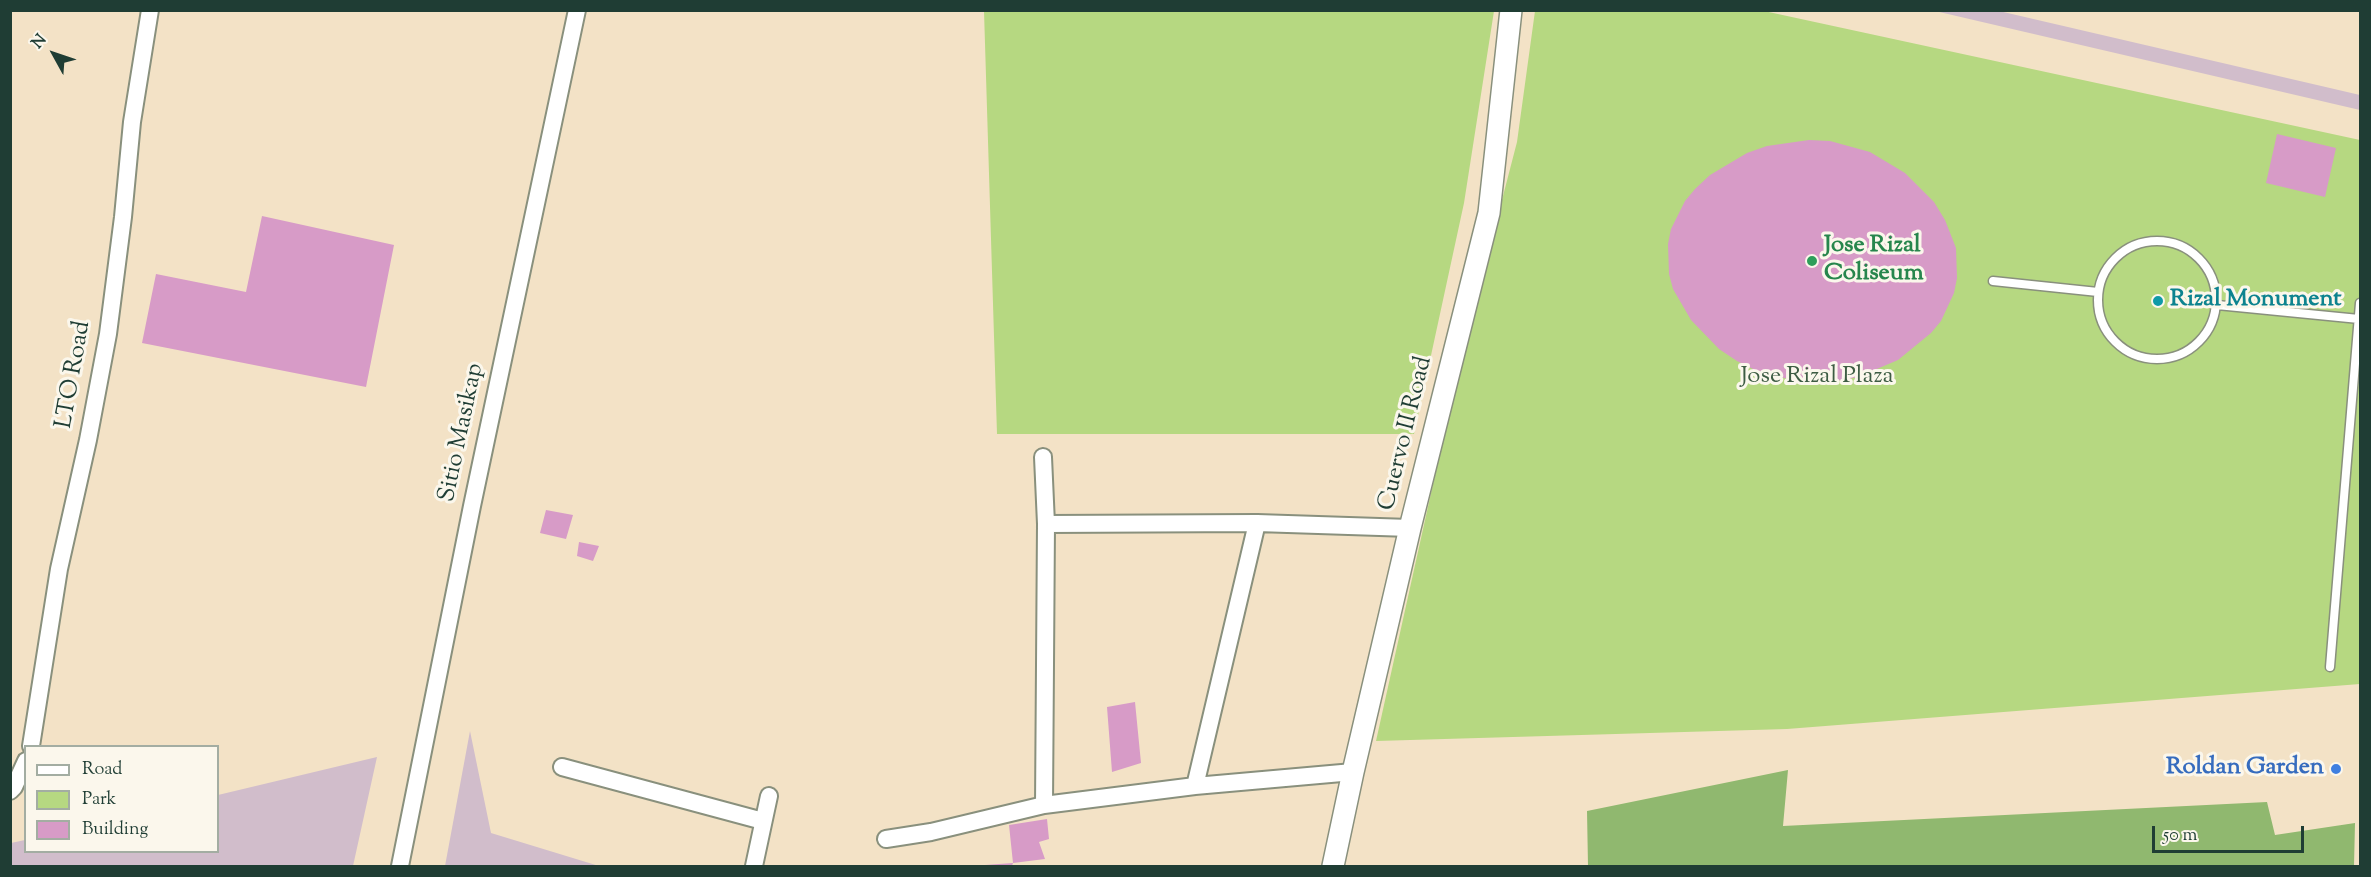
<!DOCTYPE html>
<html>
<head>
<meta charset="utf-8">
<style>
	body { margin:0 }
	#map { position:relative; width:2371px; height:877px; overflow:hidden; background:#f3e2c6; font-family:"Sorts Mill Goudy",serif }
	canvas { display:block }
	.frame { position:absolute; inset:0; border:12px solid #1f3d34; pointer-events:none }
	.legend { position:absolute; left:24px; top:745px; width:195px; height:108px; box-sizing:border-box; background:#fbf7ec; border:2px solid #a3ada2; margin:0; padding:8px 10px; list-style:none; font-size:18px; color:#1f3d34 }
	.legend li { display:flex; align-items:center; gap:12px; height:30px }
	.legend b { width:30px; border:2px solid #a3ada2 }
	.north { position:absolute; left:24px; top:24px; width:60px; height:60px; -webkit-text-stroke:4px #fbf7ec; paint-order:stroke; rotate:310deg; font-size:16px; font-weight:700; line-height:24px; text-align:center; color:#1f3d34 }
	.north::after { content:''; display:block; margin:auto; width:21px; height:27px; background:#1f3d34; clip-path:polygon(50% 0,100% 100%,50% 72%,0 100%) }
	.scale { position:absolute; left:2152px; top:826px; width:152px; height:27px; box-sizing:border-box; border:3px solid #1f3d34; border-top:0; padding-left:8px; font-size:18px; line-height:21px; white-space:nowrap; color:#1f3d34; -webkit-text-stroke:4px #fbf7ec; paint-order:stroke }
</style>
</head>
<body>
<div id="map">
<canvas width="2371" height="877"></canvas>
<div class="frame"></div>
<ul class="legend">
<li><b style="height:8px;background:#fff"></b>Road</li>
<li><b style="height:16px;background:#b6d881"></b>Park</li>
<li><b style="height:16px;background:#d79bc7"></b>Building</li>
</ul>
<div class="north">N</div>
<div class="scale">50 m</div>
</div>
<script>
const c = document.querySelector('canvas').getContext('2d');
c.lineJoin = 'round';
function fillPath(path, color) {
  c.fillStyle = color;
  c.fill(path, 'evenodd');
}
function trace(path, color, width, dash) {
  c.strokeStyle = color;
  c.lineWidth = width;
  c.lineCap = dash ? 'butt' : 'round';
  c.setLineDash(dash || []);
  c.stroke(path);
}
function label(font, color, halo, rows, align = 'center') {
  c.font = font + ' "Sorts Mill Goudy",serif';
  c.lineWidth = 6;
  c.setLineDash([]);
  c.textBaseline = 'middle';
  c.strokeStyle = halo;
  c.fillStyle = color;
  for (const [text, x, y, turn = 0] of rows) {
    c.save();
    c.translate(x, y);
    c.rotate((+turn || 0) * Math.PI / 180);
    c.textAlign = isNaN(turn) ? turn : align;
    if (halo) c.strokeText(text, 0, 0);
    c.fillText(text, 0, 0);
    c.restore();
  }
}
fillPath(new Path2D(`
	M1935,11h64l361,84v15z
	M470,731l21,102 108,33h-154z
	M377,757l-24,109h-342v-23l14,-3 1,12h192v-57z`), '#d1bdcb');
fillPath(new Path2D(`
	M984,11h510l-30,192 -50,231h-417z
	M1535,11h229l596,129v544l-573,45 -411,12 85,-383 56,-216z`), '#b6d881');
fillPath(new Path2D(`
	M1788,770l-5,56 484,-24 8,33 80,-12 -1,43h-766l-1,-55z`), '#90b86f');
fillPath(new Path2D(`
	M2277,134l59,14 -11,49 -59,-14z
	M1809,140l21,1 40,11 35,21 29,29 11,18 11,28 1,30 -3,15 -13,28 -10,12 -33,27 -40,17 -20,4h-43l-40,-11 -18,-9 -18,-12 -28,-29 -18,-31 -4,-15 -1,-30 3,-15 14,-28 10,-12 15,-14 37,-22 20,-7z
	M262,216l132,29 -28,142 -224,-44 14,-69 90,18z
	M546,510l27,5 -7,24 -26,-6z
	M579,542l20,4 -6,15 -16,-5z
	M1135,702l6,61 -29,9 -5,-65z
	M1047,819l2,20 -10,3 6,17 -32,4 -4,-38z
	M1013,863l-1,3h-27v-1z`), '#d79bc7');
const service = new Path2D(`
	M2098 300a59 59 0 1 1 118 0a59 59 0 1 1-118 0Z
	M1993,281l105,11
	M2217,305l142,14
	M2330,667l30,-364`);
const minor = new Path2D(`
	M1043,457l3,67 -2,281
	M1046,524l211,-1 153,5
	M31,746l28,-177 29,-129 20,-106 15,-117 9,-95 18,-112
	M562,767l201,54
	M1195,786l62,-263
	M10,791l4,-4 12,-26
	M886,839l45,-7 113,-27 151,-19 158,-14
	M400,866l72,-360 105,-496
	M754,866l15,-70`);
const tertiary = new Path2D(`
	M1333,866l20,-94 57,-244 79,-315 22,-203`);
trace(service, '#89907d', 11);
trace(minor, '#89907d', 20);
trace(tertiary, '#89907d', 24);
trace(service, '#fff', 8);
trace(minor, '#fff', 16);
trace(tertiary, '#fff', 21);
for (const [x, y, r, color] of [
	[1812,261,6,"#2e9e5b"],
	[2158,301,6,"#0f9aa8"],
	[2336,769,6,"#3f7fe0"]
]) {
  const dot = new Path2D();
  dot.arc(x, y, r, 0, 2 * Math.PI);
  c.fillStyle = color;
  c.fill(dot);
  trace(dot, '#fbf7ec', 2);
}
label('bold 24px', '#27864d', '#fbf7ec', [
	["Jose Rizal",1824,247],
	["Coliseum",1824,275]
], 'left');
label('bold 24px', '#0d838f', '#fbf7ec', [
	["Rizal Monument",2170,301]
], 'left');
label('24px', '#1f3d34', '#fbf7ec', [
	["LTO Road",75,375,-80],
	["Sitio Masikap",463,433,-78],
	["Cuervo II Road",1407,434,-76]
]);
label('24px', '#3d5c43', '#fbf7ec', [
	["Jose Rizal Plaza",1817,378]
]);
label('bold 24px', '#366cbe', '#fbf7ec', [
	["Roldan Garden",2324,769]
], 'right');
</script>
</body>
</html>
